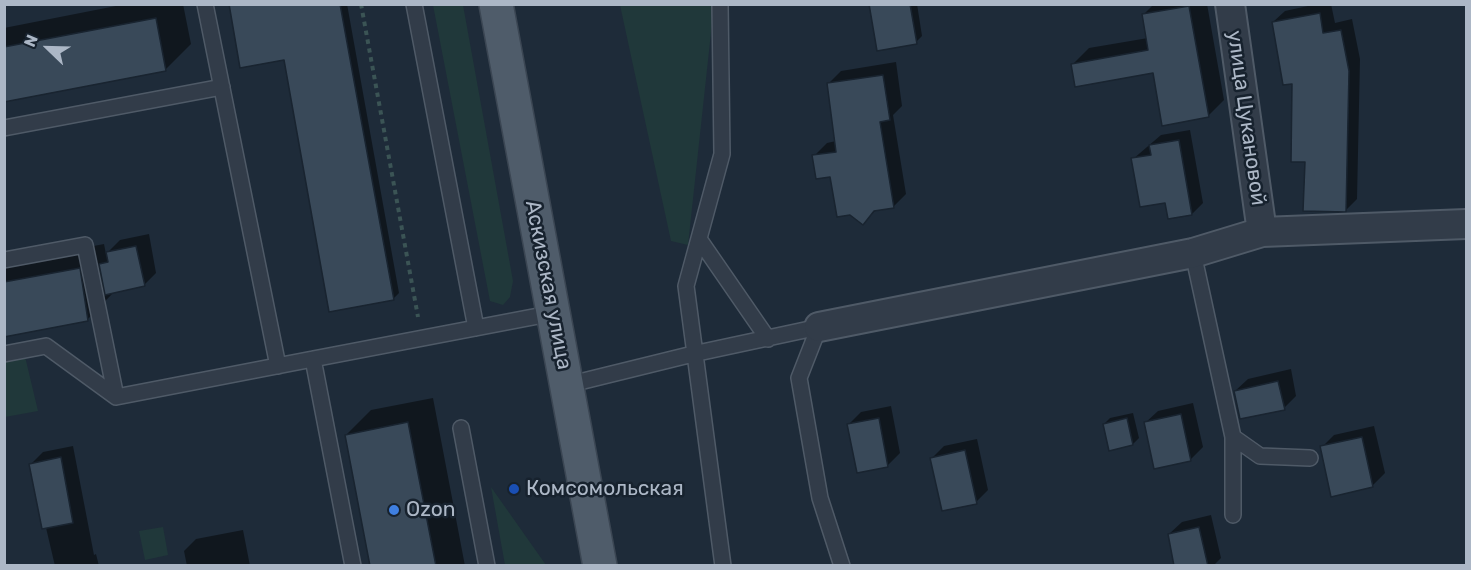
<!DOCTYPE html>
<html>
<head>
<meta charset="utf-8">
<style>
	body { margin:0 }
	#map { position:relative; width:1471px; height:570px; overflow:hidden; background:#1e2b39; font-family:Rubik,sans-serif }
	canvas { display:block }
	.frame { position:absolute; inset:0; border:6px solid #acb7c6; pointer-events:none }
	.north { position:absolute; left:18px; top:18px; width:60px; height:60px; -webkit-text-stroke:4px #17222e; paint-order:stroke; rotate:293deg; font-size:16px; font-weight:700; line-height:24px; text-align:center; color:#acb7c6 }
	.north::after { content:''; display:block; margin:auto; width:21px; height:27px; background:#acb7c6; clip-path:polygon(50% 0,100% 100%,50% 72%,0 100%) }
</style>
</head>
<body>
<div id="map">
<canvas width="1471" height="570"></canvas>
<div class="frame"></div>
<div class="north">N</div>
</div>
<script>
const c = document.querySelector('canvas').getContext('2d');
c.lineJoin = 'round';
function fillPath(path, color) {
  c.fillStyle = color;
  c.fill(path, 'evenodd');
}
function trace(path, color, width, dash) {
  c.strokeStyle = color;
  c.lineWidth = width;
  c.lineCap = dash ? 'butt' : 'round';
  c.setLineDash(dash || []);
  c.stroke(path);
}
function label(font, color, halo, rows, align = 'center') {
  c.font = font + ' Rubik,sans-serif';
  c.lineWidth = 5;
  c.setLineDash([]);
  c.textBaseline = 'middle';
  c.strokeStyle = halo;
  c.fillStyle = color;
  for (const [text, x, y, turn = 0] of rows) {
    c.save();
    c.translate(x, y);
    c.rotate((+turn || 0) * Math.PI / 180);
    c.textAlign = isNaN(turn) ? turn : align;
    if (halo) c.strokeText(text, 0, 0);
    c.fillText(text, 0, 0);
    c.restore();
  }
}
fillPath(new Path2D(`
	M433,5h30l50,276 -3,16 -7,8 -13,-4z
	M620,5h94l-26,240 -17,-4z
	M23,348l15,63 -33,6v-65z
	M491,487l55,78h-41z
	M163,527l5,28 -23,5 -6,-29z`), '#20383a');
fillPath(new Path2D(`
	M126,4h57l8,40 -25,25 -162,31v-72z
	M230,4h117l52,289 -6,6 -108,-241z
	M871,4h46l5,32 -6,6z
	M1154,4h53l17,96 -16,16 -54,-44 -81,-8 16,-16 59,-10 -5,-23z
	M1317,4h14l4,19 17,-4 8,40 -3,140 -12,12 -39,-51 -12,-78 -21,-60 12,-11z
	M896,62l6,44 -9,9 13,79 -13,13 -16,2 -14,14 -31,-48 -18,-19 13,-13 9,-2 -8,-57 13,-13z
	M1190,130l13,73 -11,11 -26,-13 -33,-42 28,-24z
	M149,234l7,39 -12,12 -32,7v2l-25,26 -83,15v-72l100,-19 2,10 14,-14z
	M1291,369l5,27 -12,12 -49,-17 13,-12z
	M433,398l32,168h-94l-25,-131 25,-25z
	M1193,403l10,44 -13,13 -45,-37 13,-12z
	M891,406l9,47 -13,13 -38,-42 12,-12z
	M1133,413l6,25 -6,6 -29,-20 6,-6z
	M1374,426l11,47 -13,13 -50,-39 12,-12z
	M977,439l11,51 -12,12 -44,-44 12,-12z
	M73,446l21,109 2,-1 3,12h-44l-24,-102 12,-12z
	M1211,515l10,43 -8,8h-37l-7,-32 13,-12z
	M243,530l7,36h-63l-3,-15 12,-12z`), '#0007');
const building = new Path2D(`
	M229,4h111l54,296 -65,12 -45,-252 -44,8z
	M869,4h41l7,40 -40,7z
	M1189,6l20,111 -47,9 -9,-53 -78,14 -4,-23 77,-14 -6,-36z
	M1320,13l3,20 18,-3 8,41 -3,141 -43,-1 2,-49h-14l1,-78 -9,1 -11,-63z
	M156,18l10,53 -162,31v-55z
	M883,75l7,45 -10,2 14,86 -20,3 -11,14 -13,-10 -13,2 -7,-40 -14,2 -4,-24 24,-3 -9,-69z
	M1179,140l13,75 -24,4 -3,-16 -25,4 -9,-49 20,-3 -2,-10z
	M136,246l9,40 -40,9 -6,-31 9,-2 -2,-10z
	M80,268l8,53 -84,16v-55z
	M1278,381l7,29 -45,9 -6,-28z
	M1181,414l10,47 -37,8 -10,-47z
	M879,418l9,49 -31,6 -10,-49z
	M1127,418l6,27 -24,6 -6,-27z
	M408,422l28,144h-66l-25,-131z
	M1362,437l11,50 -42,10 -11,-51z
	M965,450l12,54 -35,7 -12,-53z
	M61,457l12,66 -31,6 -13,-65z
	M1199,527l9,39h-34l-6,-32z`);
fillPath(building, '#394959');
trace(building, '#192430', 1.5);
const service = new Path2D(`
	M205,4l73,362
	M414,4l62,324
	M720,4l2,150 -36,132 37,280
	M4,128l218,-41
	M699,239l69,100
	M1193,253l40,184v78
	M4,260l81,-15 31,152
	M819,327l-20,51 21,120 22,68
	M4,354l42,-8 70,51 197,-38
	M567,385l126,-31 126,-27
	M461,428l26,138
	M1233,437l27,19 50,2
	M353,566l-40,-207 241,-46`);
const minor = new Path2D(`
	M1230,4l32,228
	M819,327l374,-74 69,-21 204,-8`);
const primary = new Path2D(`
	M496,4l104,562`);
trace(service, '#4f5a67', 18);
trace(minor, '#4f5a67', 32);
trace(primary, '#3b4653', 36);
trace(new Path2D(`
	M361,4l57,313`), '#3b5455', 4, [4.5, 4.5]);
trace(service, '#323c49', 15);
trace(minor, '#323c49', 28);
trace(primary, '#4f5c6a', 33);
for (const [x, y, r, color] of [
	[514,489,6,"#1a4fb4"],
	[394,510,6,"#3f7fe0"]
]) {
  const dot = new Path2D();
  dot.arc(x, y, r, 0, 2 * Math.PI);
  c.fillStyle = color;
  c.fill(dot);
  trace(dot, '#17222e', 2);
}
label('21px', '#acb7c6', '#17222e', [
	["улица Цукановой",1246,118,82],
	["Аскизская улица",548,285,79]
]);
label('21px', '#acb7c6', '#17222e', [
	["Комсомольская",526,489],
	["Ozon",406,510]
], 'left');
</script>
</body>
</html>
